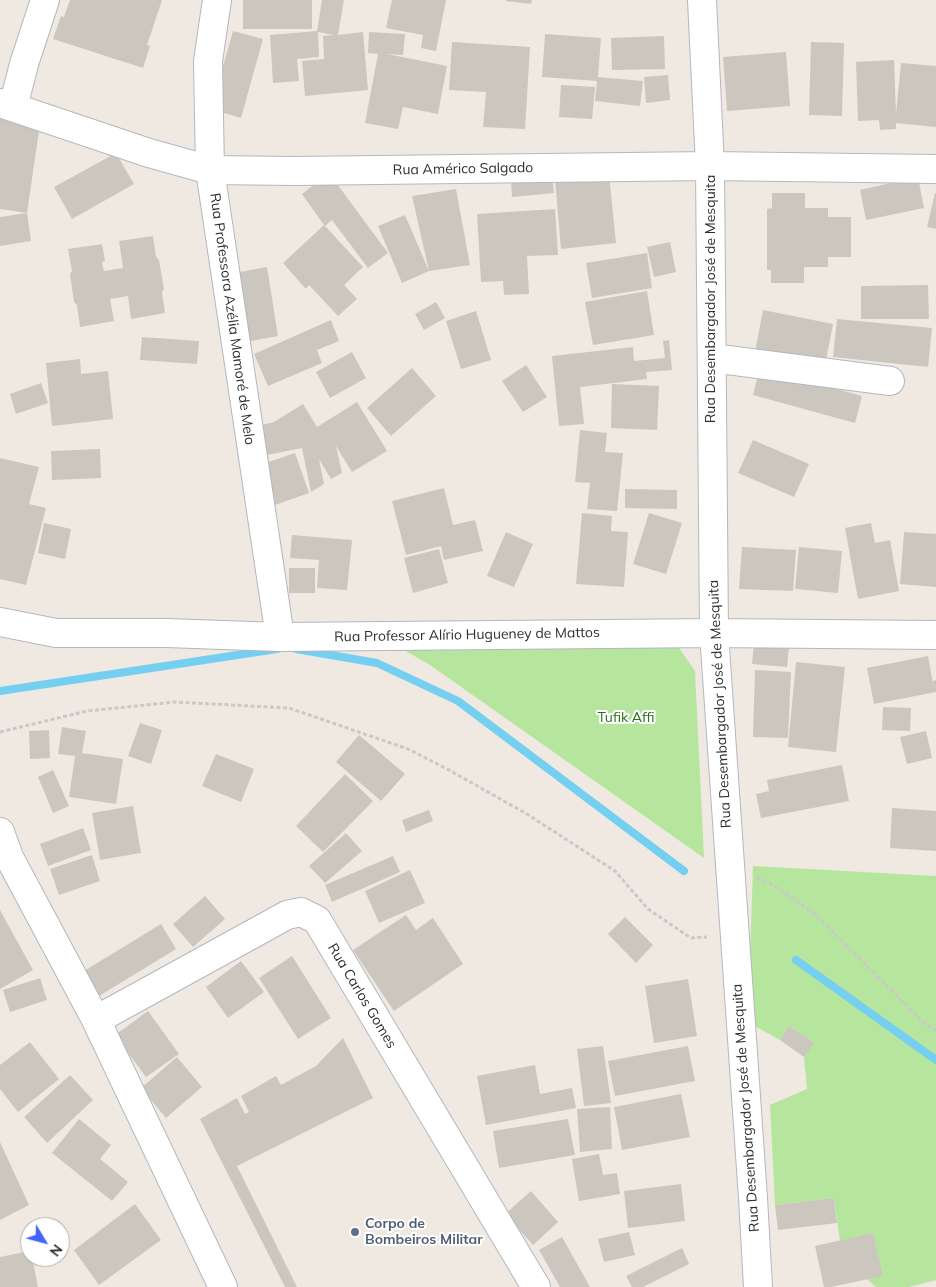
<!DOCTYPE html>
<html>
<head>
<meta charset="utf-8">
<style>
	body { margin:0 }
	#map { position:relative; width:936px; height:1287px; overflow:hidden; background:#efe9e1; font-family:Mulish,sans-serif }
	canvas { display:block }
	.north { position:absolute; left:20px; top:1217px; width:50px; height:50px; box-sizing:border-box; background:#fff; border:1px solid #ababab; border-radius:50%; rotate:127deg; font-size:14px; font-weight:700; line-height:20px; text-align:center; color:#2e2e2e }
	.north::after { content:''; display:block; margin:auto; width:18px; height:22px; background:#4264fb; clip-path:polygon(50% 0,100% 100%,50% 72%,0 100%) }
</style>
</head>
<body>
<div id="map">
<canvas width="936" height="1287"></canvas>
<div class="north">N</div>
</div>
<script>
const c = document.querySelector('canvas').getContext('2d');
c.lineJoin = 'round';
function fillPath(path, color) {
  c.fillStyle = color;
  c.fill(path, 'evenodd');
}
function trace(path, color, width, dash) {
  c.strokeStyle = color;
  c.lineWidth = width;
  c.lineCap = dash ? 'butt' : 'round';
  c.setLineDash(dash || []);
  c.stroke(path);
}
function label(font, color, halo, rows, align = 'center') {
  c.font = font + ' Mulish,sans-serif';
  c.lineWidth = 4;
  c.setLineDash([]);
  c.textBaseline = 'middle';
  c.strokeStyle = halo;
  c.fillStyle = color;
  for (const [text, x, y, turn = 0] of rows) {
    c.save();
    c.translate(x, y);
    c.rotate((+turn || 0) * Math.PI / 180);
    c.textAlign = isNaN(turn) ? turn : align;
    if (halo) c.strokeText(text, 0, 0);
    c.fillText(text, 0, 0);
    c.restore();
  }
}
fillPath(new Path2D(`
	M397,646l282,2 16,23 9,187 -274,-193z
	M753,866l183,10v404l-27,7h-33l-9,-8 15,-3 -9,-42 -33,7 -6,-43 -59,7 -5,-100 37,-16 -3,-32 9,-14 -24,-17 -9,14 -29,-16 -2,-35z`), '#b6e59e');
trace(new Path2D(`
	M296,649l81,14 81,38 226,170
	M0,691l277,-42
	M796,960l140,100`), '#75cff0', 8);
fillPath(new Path2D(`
	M70,0h92l-15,45 3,1 -7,22 -90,-29 8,-23 3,1z
	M243,0h69v29h-69z
	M322,0h22l-6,35 25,-3 5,58 -63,6 -3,-35 22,-2 -1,-23 11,-1 -16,-3 1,25 -22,2 2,22 -26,2 -3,-48 47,-4z
	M392,0h54l-10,51 -15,-3 2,-13 -37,-7z
	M506,0h26l-1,4 -25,-3z
	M233,31l30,8 -22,79 -30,-9z
	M369,32l36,2 -2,21 -16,-1 60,12 -9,48 -35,-7 -5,22 -33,-6 13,-69 -10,-1z
	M545,34l56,4 -3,39 45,4 -3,25 -45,-5 2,-20 -55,-4z
	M664,36l1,33 -53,1 -1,-32z
	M452,42l78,5 -5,82 -42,-2 3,-35 -37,-2z
	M811,42l33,1 -2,73 -33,-1z
	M786,52l4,54 -63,5 -4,-54z
	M894,60l2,54 5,-51 35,3v61l-40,-4v6l-16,1 -1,-10 -21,1 -2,-59z
	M668,75l2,25 -24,3 -2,-26z
	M561,85l34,2 -3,32 -33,-2z
	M0,118l40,6 -13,89 -27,-4z
	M116,153l18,31 -62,35 -18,-32z
	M329,173l59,80 -20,15 -36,-48 -7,6 38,41 -19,18 13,14 -19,17 -29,-31 -3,4 -23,-26 41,-38 -22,-31z
	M609,174l7,69 -55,6 -6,-70z
	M552,176l2,17 -42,4 -1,-18z
	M918,177l6,31 -58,12 -6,-30z
	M456,189l14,76 -41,6 -27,12 -24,-57 27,-11 24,56 -17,-75z
	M772,193h33v15h23v9h23v40h-23v10h-24v16h-33v-13h-4v-61l5,-1z
	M935,193h1v36l-9,-2z
	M555,209l3,46 -31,1 2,38 -25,1 -1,-14 -22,1 -4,-68z
	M27,213l4,28 -31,5v-29z
	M153,236l3,21 3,3 5,29 -2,3 3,21 -34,6 -3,-23 -18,3 4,22 -34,6 -3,-22 -3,-3 -4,-28 2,-3 -4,-22 34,-5 3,17 -3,1 2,9 19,-3 -4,-27z
	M670,242l6,30 -22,5 -7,-30z
	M647,253l5,35 -60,10 -6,-35z
	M267,267l11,69 -38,7 -11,-69z
	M928,285l1,34h-68v-33z
	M647,291l7,44 -61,10 -8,-43z
	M436,302l9,16 -21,12 -9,-16z
	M763,310l70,14 -8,41 -70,-13z
	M476,311l15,49 -30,9 -15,-48z
	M837,319l95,9 -4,39 -95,-10z
	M331,320l8,21 -22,9 5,13 -54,23 -14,-32z
	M142,337l57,4 -2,23 -57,-4z
	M669,340l3,30 -26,2 1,7 -67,8 4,37 -25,2 -7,-70 81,-9 1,14 31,-3 -2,-17z
	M352,352l14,26 -36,20 -14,-26z
	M80,359l1,15 27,-3 5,48 -61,7 -6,-63z
	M526,365l21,32 -24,15 -21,-31z
	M412,368l24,28 -45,40 -24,-28z
	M760,368l102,28 -7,27 -102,-28z
	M41,383l7,20 -32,11 -6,-20z
	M612,384l47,2 -2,44 -46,-2z
	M357,402l30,49 -35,21 -16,-26 6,27 -11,6 -12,-20 5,25 -13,8 -9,-44 -35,7 -6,-10 -4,-19 17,-4 29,-18 14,23z
	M580,430l27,3 -2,19 18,1 -6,58 -30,-2 3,-26 -15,-1z
	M753,440l56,24 -15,33 -56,-24z
	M100,449l1,29 -49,2 -1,-29z
	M295,453l14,40 -34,12 -13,-41z
	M0,458l39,9 -10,37 17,4 -20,77 -26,-6z
	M444,488l9,37 22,-5 8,31 -39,9 -3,-14 -35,9 -14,-54z
	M625,489l52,1v19l-52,-1z
	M582,513l30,3 -1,15 17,1 -4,55 -48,-3z
	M649,513l33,10 -16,51 -33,-10z
	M44,523l27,6 -6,30 -27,-6z
	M871,523l4,20 15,-3 9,51 -41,8 -13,-71z
	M506,532l27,12 -19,43 -27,-11z
	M904,532l32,2v53l-36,-3z
	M292,535l60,5 -5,50 -30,-2 2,-28 -29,-2z
	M742,547l54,3 -3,41 -54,-2z
	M799,547l43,4 -4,42 -43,-4z
	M439,549l9,34 -35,10 -9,-35z
	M289,568h26v25h-26z
	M754,644l35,3 -2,20 -35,-3z
	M928,656l6,33 -1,-8 3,-1v12l-62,12 -7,-36z
	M796,662l49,5 -9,85 -48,-5z
	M755,670l36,2 -3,66 -35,-1z
	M883,707l28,1 -1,23 -28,-1z
	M140,723l22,7 -11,34 -23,-8z
	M62,727l24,4 -4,22 41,6 -7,45 -47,-7 6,-41 -17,-2z
	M49,730l1,28 -20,1 -1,-28z
	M926,731l6,27 -25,6 -7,-27z
	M359,735l46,39 -24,27 -45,-39z
	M216,754l38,15 -13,33 -39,-16z
	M842,765l7,36 -88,17 -5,-24 13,-3 -2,-11z
	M53,770l16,36 -16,7 -15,-36z
	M345,774l28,27 -50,51 -27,-26z
	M133,806l8,47 -41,7 -8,-47z
	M892,808l44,3v40l-46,-3z
	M429,810l4,11 -27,11 -4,-12z
	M83,828l8,22 -43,16 -8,-22z
	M346,833l16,18 -37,32 -16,-17z
	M92,855l8,26 -41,14 -9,-26z
	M393,856l7,16 -68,30 -7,-17z
	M410,870l15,33 -46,20 -14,-32z
	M205,896l20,23 -32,28 -20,-23z
	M0,910l33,60 -33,19z
	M406,915l10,15 17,-12 30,46 -69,47 -41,-61z
	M625,917l28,28 -17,18 -28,-29z
	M161,924l15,25 -77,47 -15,-25z
	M292,956l39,62 -33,21 -39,-61z
	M241,961l23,31 -36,26 -22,-31z
	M40,978l7,22 -37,12 -7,-22z
	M688,979l9,57 -43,7 -9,-57z
	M148,1011l31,43 -33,23 -31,-42z
	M789,1026l25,17 -10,14 -24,-17z
	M343,1038l30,60 -136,68 60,121h-12l-85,-168 37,-21 8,16 4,-2 -8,-16 35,-20 5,9 35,-19z
	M30,1042l29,37 -41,33 -18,-23v-24z
	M603,1046l8,57 -27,3 -7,-57z
	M688,1046l7,35 -80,15 -7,-35z
	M177,1057l25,30 -36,31 -25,-30z
	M535,1065l5,29 32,-6 4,20 -90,17 -9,-49z
	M70,1075l23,25 -46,43 -23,-26z
	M681,1094l9,43 -68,13 -8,-43z
	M610,1107l2,42 -32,3 -3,-43z
	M79,1119l32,26 -11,14 28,23 -16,19 -60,-48z
	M568,1119l7,36 -76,13 -6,-37z
	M0,1142l29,63 -29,15z
	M599,1154l4,21 14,-2 3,21 -41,7 -7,-42z
	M681,1184l4,37 -57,7 -4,-37z
	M531,1191l27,31 -25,23 -28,-31z
	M834,1198l3,25 -59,7 -3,-25z
	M135,1204l26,36 -62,45 -25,-35z
	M629,1232l6,23 -31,7 -6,-23z
	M873,1233l10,43 -52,11h-7l-9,-41z
	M562,1237l28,50h-30l-21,-37z
	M682,1248l7,16 -46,23h-11l-6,-11z
	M30,1251v6h2l6,30h-38v-30z`), '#cbc7bf');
const minor = new Path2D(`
	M217,0l-9,61 2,109 70,467
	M702,0l8,166 4,467 39,565 5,89
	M0,103l149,50 61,17 84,1 416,-5 226,3
	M13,107l11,-43 21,-64
	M712,358l178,23
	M0,622l56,11h110l114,4 434,-4 222,2
	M0,832l9,25 87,163 127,267
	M96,1020l191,-105 14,-3 16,8 219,367`);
trace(minor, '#b4b7c1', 30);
trace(new Path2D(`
	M0,732l87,-21 88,-9 114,6 119,41 39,20 80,45 88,57 33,38 43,29 16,-1
	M757,878l11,4 46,31 110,110 12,7`), '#c9c9c9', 3, [4, 2.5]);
trace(minor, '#fff', 28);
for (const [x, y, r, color] of [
	[355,1232,5,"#5c6f8a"]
]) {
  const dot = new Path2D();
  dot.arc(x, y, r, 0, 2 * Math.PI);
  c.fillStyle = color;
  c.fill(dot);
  trace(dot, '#fff', 2);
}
label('14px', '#2e2e2e', '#fff', [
	["Rua Américo Salgado",463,169,-1],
	["Rua Desembargador José de Mesquita",711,299,-90],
	["Rua Professora Azélia Mamoré de Melo",232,319,82],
	["Rua Professor Alírio Hugueney de Mattos",467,635,-1],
	["Rua Desembargador José de Mesquita",720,704,-93],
	["Rua Carlos Gomes",362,996,59],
	["Rua Desembargador José de Mesquita",746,1108,-94]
]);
label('14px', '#2c6e1b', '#fff', [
	["Tufik Affi",626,718]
]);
label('bold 14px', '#4e5e75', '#fff', [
	["Corpo de",365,1224],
	["Bombeiros Militar",365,1240]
], 'left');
</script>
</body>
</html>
